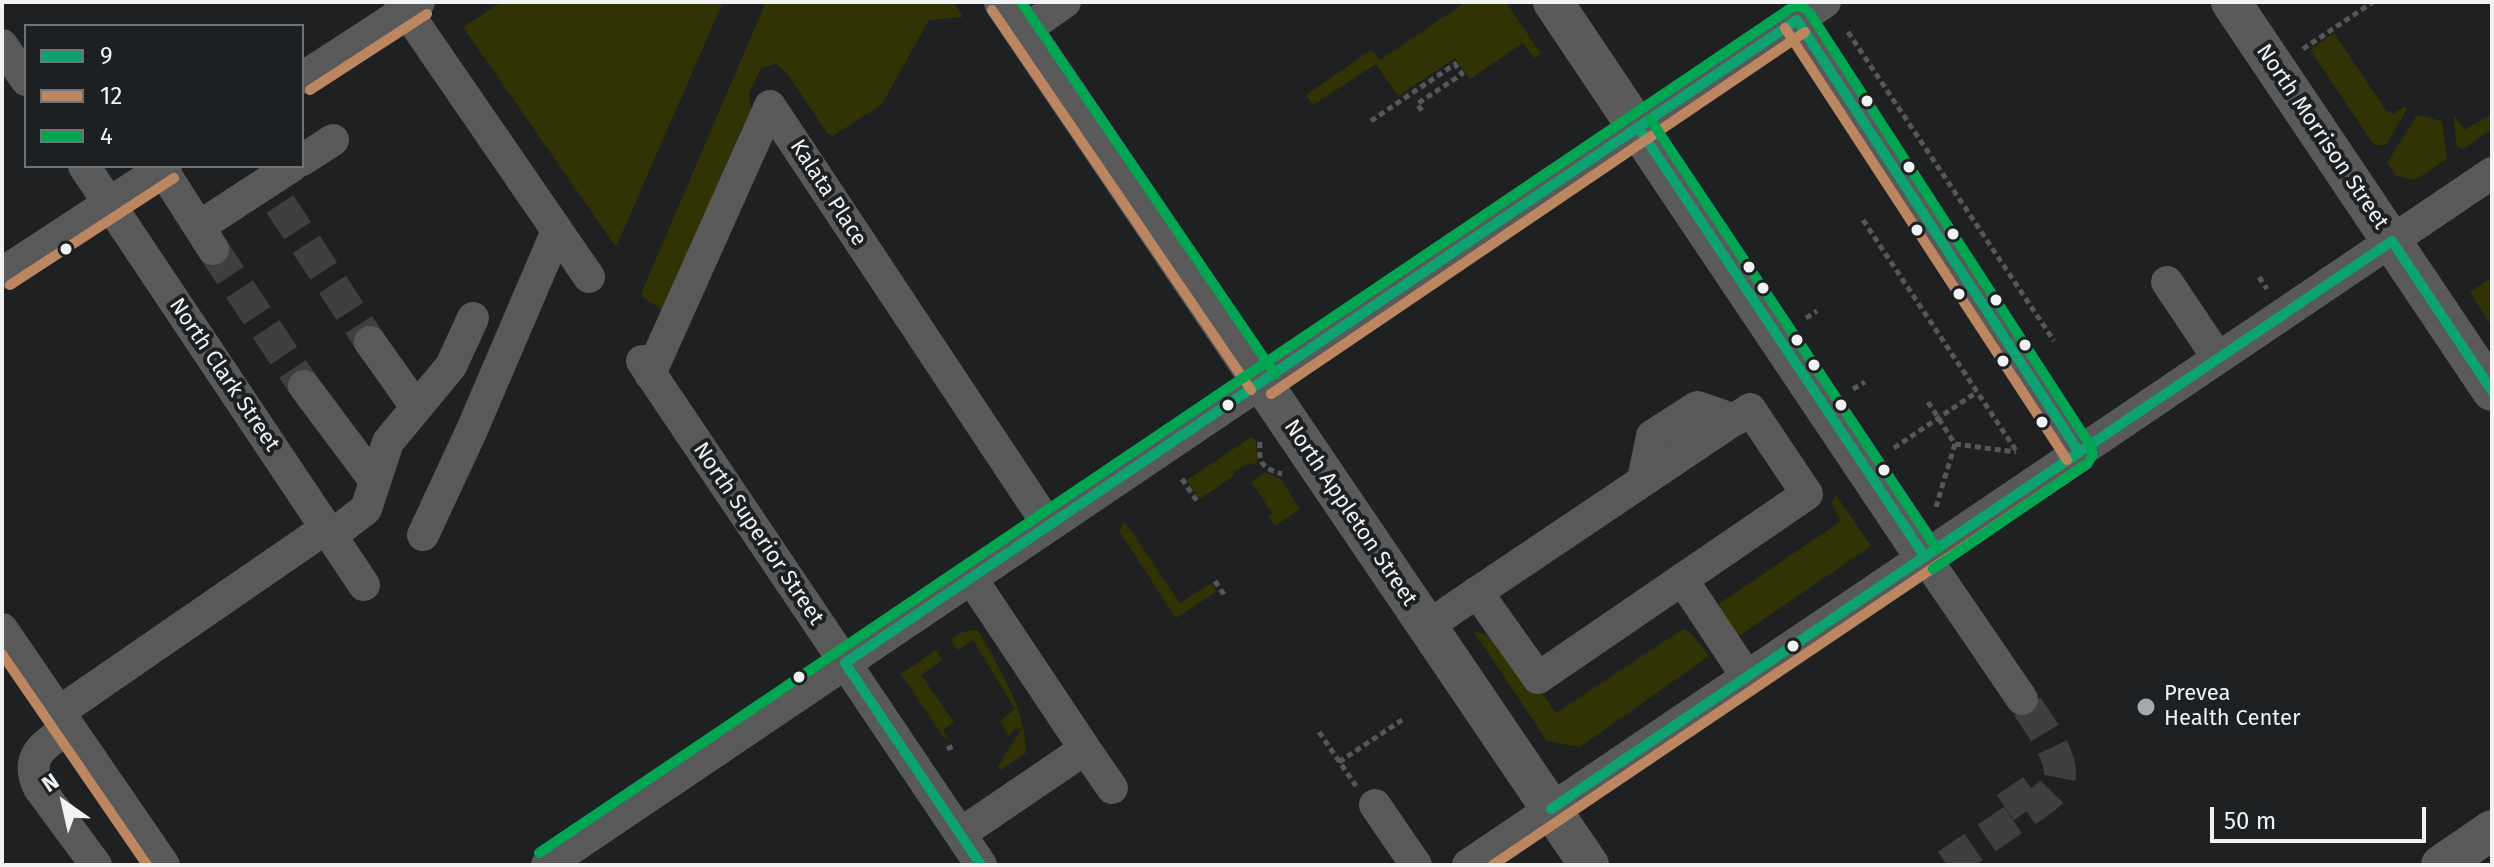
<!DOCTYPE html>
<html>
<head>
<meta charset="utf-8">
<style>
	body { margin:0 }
	#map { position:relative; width:2494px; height:867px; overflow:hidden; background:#1e2021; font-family:"Fira Sans",sans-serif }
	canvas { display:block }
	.frame { position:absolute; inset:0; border:4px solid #f0f2f3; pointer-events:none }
	.legend { position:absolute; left:24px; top:24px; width:280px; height:144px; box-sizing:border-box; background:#1d2022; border:2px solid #717476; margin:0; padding:10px 14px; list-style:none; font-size:24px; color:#f0f2f3 }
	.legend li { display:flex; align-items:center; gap:16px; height:40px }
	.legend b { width:40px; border:2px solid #717476 }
	.north { position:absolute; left:24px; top:763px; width:80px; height:80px; -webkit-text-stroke:6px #1d2022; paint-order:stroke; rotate:326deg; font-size:22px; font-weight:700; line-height:32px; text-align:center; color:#f0f2f3 }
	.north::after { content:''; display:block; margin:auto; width:28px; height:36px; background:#f0f2f3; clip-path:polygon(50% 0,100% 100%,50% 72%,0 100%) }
	.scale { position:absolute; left:2210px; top:807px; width:216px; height:36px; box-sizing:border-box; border:4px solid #f0f2f3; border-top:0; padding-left:10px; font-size:24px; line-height:28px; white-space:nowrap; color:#f0f2f3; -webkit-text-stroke:6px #1d2022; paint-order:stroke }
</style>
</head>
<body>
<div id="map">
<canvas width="2494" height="867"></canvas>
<div class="frame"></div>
<ul class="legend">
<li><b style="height:10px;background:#0da371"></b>9</li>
<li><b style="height:10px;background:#bb8660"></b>12</li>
<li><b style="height:10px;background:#00a651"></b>4</li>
</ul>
<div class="north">N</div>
<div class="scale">50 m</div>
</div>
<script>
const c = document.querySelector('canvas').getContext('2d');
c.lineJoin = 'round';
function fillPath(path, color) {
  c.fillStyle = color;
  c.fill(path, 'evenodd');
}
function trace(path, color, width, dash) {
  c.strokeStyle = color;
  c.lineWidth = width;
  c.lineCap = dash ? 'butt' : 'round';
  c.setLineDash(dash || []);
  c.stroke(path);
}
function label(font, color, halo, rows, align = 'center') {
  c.font = font + ' "Fira Sans",sans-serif';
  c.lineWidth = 8;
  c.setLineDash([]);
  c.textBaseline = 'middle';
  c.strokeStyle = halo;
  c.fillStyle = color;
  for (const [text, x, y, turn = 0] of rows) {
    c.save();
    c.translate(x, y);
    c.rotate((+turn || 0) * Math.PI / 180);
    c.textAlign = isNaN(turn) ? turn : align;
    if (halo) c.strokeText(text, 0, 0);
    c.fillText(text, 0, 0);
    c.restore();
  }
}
fillPath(new Path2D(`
	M502,2h221l-107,245 -153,-220z
	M766,2h187l10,15 -34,3 -47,84 -49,32 -6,-3 -41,-61 -10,-8 -15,4 -12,26 2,14 -89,203c-6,-8 -15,-8 -21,-17z
	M1466,2h40l35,52 -7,4 -11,-15 -53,36 -15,-21 -57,38 -22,-32 -63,41 -7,-10 65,-45 9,10z
	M2334,33l52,77 7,4 12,-8 2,3 -21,36h-12l-64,-95z
	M2453,114l11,16 28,-16v15l-29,20 -6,-3z
	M2417,115l25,6 5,38 -32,21 -19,-4 -9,-13z
	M2492,277v50l-22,-35z
	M1251,437l5,4 1,21 -6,3 -3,-2 -15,10 2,2 -35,24 -13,-19z
	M1265,473l15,5 20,31 -25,17 -7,-9 4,-4 -21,-31z
	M1836,495l35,51 -135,92 -19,-30 2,-4 122,-83 -10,-18z
	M1125,522l55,81 31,-20 6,8 -41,27 -57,-87z
	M1683,629l8,4 18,23 -129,91 -33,-6 -73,-109c30,1 66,58 82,81z
	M974,630l6,3c21,40 45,74 46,120l-25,17 -3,-4 24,-38 -7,1 -6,7 -9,-15 15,-12 -42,-69 -15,10 -8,-10 12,-8z
	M936,650l6,10 -21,15 33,47 -11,8 6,9h-4l-44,-65z`), '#323304');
trace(new Path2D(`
	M280,204l90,138
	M213,249l91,137
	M2010,786l17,25
	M1947,865l91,-62c8,-6 18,-13 21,-23 7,-22 -25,-63 -37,-81`), '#3e4040', 32, [32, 16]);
trace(new Path2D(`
	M1848,32l206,309
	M2303,49l70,-47
	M1371,121l84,-57 7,10 -45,30 5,7
	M1863,220l154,232
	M2259,277l8,12
	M1806,318l11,-7
	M1853,389l12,-7
	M1928,402l27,42 -19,63
	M1260,442c-2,21 2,26 22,32
	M1955,444l61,8
	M1894,448l83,-56
	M1182,479l15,22
	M1215,581l10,15
	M1319,732l37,54
	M947,749l7,-3
	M1339,762l63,-42`), '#575758', 5, [6, 4]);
trace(new Path2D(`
	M400,2l189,275
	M1797,20l282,432
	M1024,31l41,-29
	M2,45l24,35
	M302,78l117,-76
	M302,160l31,-20
	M84,166l280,419
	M162,169l51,80
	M200,226l92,-60
	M2,273l164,-107
	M2167,282l51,76
	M370,342l46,65
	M642,361l339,504
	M650,374l120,-268 278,419
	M304,386l71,95
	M1643,479l9,-43 45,-29 38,13
	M423,535l48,-103 86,-201
	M331,536l35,-27 22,-67 63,-76 22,-48
	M1925,557l97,142
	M1682,579l65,98
	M1427,627l27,-19 296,-199 57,85 -269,184 -61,-86
	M2,629l162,236
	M59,712l267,-184
	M69,727c-24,18 -46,28 -30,61l57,77
	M1085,749l27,39
	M1375,805l41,60
	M960,834l125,-85 -114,-171
	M547,865l1278,-863
	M1468,865l1024,-692`), '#595959', 32);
trace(new Path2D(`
	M1004,2l585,863
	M1553,2l372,555
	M2231,2l261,389
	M2441,865l51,-35`), '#5a5a5a', 40);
trace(new Path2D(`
	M1797,20l282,432
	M1638,127l287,430
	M2392,241l100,150
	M1551,809l841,-568
	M981,865l-136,-202 952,-643`), '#0da371', 10);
trace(new Path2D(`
	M992,10l259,380
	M1785,28l282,432
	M310,90l117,-76
	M10,285l164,-107
	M1271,394l534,-362
	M2,654l145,211
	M1493,865l594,-401`), '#bb8660', 10);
trace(new Path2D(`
	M1021,2l254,372
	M1650,119l287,430
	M539,853l1255,-847 8,1 7,5 283,436v8l-4,7 -155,106`), '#00a651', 10);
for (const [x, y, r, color] of [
	[1867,101,7,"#f0f2f3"],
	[1909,167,7,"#f0f2f3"],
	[1917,230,7,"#f0f2f3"],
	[1953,234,7,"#f0f2f3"],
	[66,249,7,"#f0f2f3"],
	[1749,267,7,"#f0f2f3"],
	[1763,288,7,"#f0f2f3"],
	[1959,294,7,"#f0f2f3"],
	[1996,300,7,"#f0f2f3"],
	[1797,340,7,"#f0f2f3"],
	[2025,345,7,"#f0f2f3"],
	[2003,361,7,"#f0f2f3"],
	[1814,365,7,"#f0f2f3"],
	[1228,405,7,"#f0f2f3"],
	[1841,405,7,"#f0f2f3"],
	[2042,422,7,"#f0f2f3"],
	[1884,470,7,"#f0f2f3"],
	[1793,646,7,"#f0f2f3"],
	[799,677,7,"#f0f2f3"],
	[2146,707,10,"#a6a8aa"]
]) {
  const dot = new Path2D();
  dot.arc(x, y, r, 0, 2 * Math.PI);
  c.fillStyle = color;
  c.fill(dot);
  trace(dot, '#1d2022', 3);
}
label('22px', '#f0f2f3', '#1d2022', [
	["North Morrison Street",2322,137,56],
	["Kalata Place",828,193,57],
	["North Clark Street",224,375,56],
	["North Appleton Street",1350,513,56],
	["North Superior Street",758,534,56]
]);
label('22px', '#f0f2f3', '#1d2022', [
	["Prevea",2164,694],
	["Health Center",2164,719]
], 'left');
</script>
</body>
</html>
